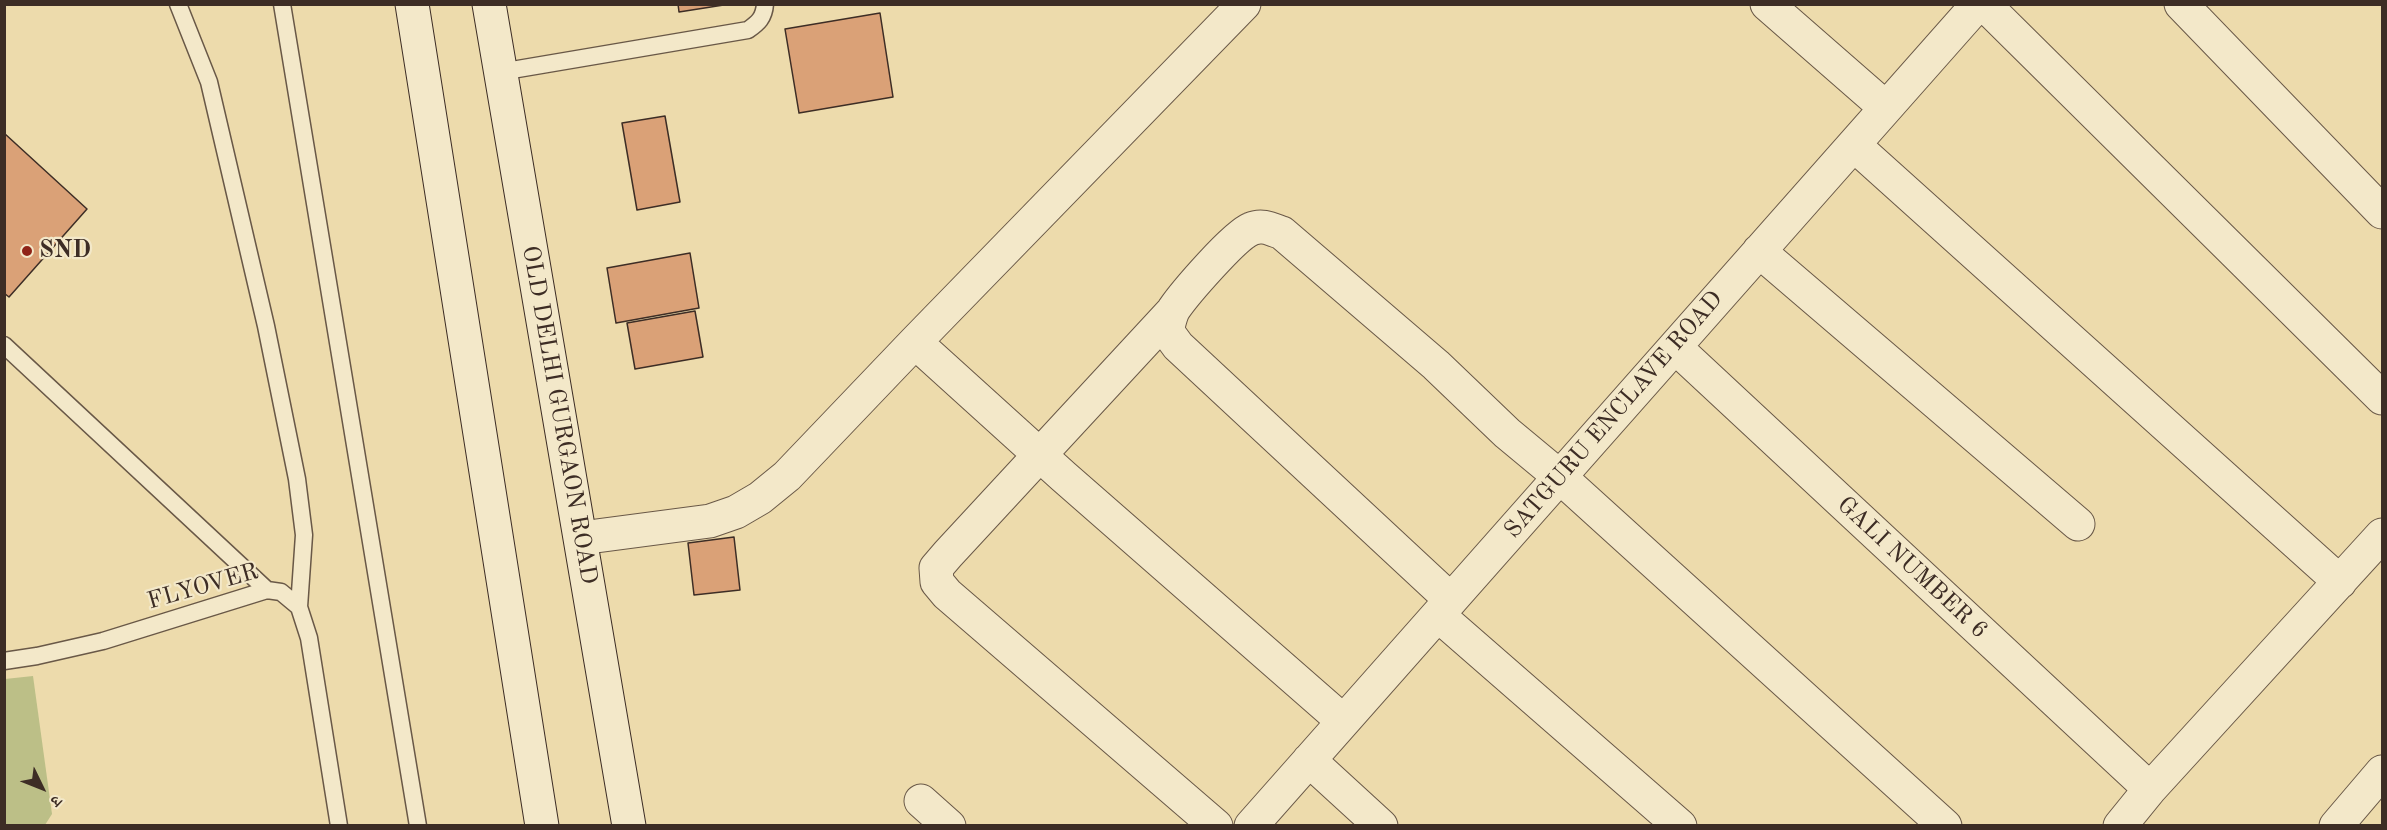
<!DOCTYPE html>
<html>
<head>
<meta charset="utf-8">
<style>
	body { margin:0 }
	#map { position:relative; width:2387px; height:830px; overflow:hidden; background:#eddbac; font-family:"Old Standard TT","Noto Serif Devanagari",serif }
	canvas { display:block }
	.frame { position:absolute; inset:0; border:6px solid #3d2d25; pointer-events:none }
	.north { position:absolute; left:12px; top:758px; width:60px; height:60px; -webkit-text-stroke:4px #f3e8c9; paint-order:stroke; rotate:133deg; font-size:16px; font-weight:700; line-height:24px; text-align:center; color:#3d2d25 }
	.north::after { content:''; display:block; margin:auto; width:21px; height:27px; background:#3d2d25; clip-path:polygon(50% 0,100% 100%,50% 72%,0 100%) }
</style>
</head>
<body>
<div id="map">
<canvas width="2387" height="830"></canvas>
<div class="frame"></div>
<div class="north">उ</div>
</div>
<script>
const c = document.querySelector('canvas').getContext('2d');
c.lineJoin = 'round';
function fillPath(path, color) {
  c.fillStyle = color;
  c.fill(path, 'evenodd');
}
function trace(path, color, width, dash) {
  c.strokeStyle = color;
  c.lineWidth = width;
  c.lineCap = dash ? 'butt' : 'round';
  c.setLineDash(dash || []);
  c.stroke(path);
}
function label(font, color, halo, rows, align = 'center') {
  c.font = font + ' "Old Standard TT",serif';
  c.lineWidth = 4.5;
  c.setLineDash([]);
  c.textBaseline = 'middle';
  c.strokeStyle = halo;
  c.fillStyle = color;
  for (const [text, x, y, turn = 0] of rows) {
    c.save();
    c.translate(x, y);
    c.rotate((+turn || 0) * Math.PI / 180);
    c.textAlign = isNaN(turn) ? turn : align;
    if (halo) c.strokeText(text, 0, 0);
    c.fillText(text, 0, 0);
    c.restore();
  }
}
fillPath(new Path2D(`
	M33,676l19,138 -7,11h-40v-146z`), '#bcbf87');
const building = new Path2D(`
	M678,4h52l-51,8z
	M880,13l13,84 -94,16 -14,-84z
	M665,116l15,86 -43,8 -15,-87z
	M4,133l83,76 -78,88 -5,-4z
	M690,253l9,55 -83,15 -9,-55z
	M695,311l8,46 -68,12 -8,-46z
	M734,537l6,53 -46,5 -6,-52z`);
fillPath(building, '#daa177');
trace(building, '#3d2d25', 1.5);
const service = new Path2D(`
	M178,4l31,78 57,244 31,153 7,56 -5,72
	M282,4l136,822
	M500,72l248,-42c10,-7 16,-12 17,-26
	M4,345l263,245
	M4,661l33,-5 66,-15 164,-51 14,2 18,15 10,31 30,188`);
const minor = new Path2D(`
	M1767,4l119,104
	M1984,4l398,394
	M2181,4l201,208
	M1854,145l486,437
	M1759,251l319,273
	M1172,312l-224,242 -12,14 1,14 10,12 269,232
	M915,342l148,134 280,245
	M1675,347l475,442
	M581,538l129,-17 26,-9 24,-14 27,-22 128,-134 329,-338
	M1451,600l-273,-254 -11,-15c2,-7 3,-15 7,-22 11,-16 60,-73 77,-80 11,-5 20,0 31,4l154,132 71,68 53,44 385,349
	M1438,615l242,211
	M1309,760l72,66
	M921,801l28,25
	M1251,826l727,-822
	M2120,826l30,-37 232,-254
	M2336,826l46,-54`);
const secondary = new Path2D(`
	M412,4l130,822
	M489,4l140,822`);
trace(service, '#695847', 19);
trace(minor, '#695847', 35);
trace(secondary, '#3d2d25', 35);
trace(service, '#f3e8c9', 16);
trace(minor, '#f3e8c9', 33);
trace(secondary, '#f3e8c9', 33);
for (const [x, y, r, color] of [
	[27,251,6,"#8f2418"]
]) {
  const dot = new Path2D();
  dot.arc(x, y, r, 0, 2 * Math.PI);
  c.fillStyle = color;
  c.fill(dot);
  trace(dot, '#f3e8c9', 2);
}
label('bold 24px', '#3d2d25', '#f3e8c9', [
	["SND",39,251]
], 'left');
label('24px', '#3d2d25', '#f3e8c9', [
	["OLD DELHI GURGAON ROAD",559,415,80],
	["SATGURU ENCLAVE ROAD",1614,415,-49],
	["GALI NUMBER 6",1912,568,43],
	["FLYOVER",203,587,-16]
]);
</script>
</body>
</html>
